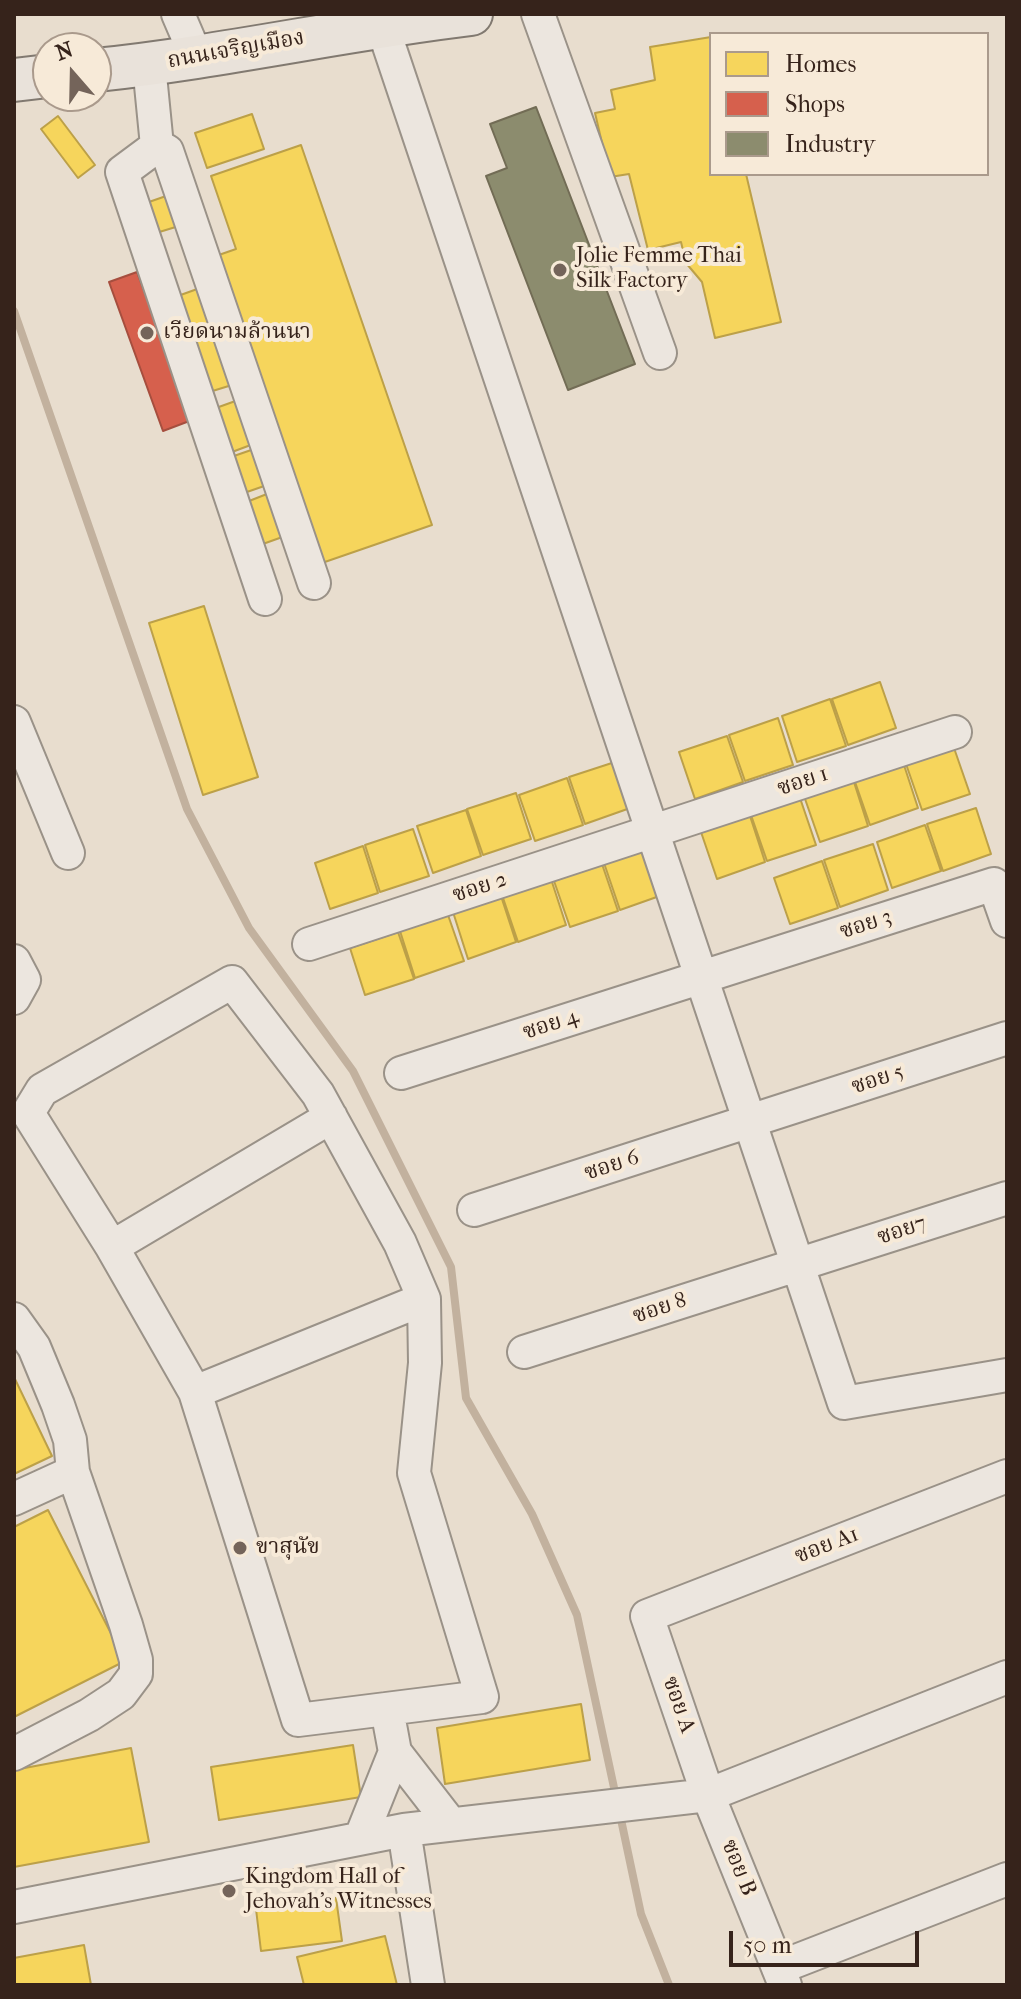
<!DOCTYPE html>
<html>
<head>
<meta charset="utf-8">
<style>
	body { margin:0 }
	#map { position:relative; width:1021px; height:1999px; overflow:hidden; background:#e8ddce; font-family:"IM FELL French Canon",serif }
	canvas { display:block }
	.frame { position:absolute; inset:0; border:16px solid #36231b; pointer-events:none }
	.legend { position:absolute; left:709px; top:32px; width:280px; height:144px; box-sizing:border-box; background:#f7ead8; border:2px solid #aa9a8c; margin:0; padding:10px 14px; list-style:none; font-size:24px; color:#36231b }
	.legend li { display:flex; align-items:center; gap:16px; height:40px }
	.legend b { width:40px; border:2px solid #aa9a8c }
	.north { position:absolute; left:32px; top:32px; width:80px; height:80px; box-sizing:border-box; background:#f7ead8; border:2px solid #aa9a8c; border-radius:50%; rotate:340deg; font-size:22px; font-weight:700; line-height:32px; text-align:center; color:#36231b }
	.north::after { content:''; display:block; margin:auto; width:28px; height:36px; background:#74645a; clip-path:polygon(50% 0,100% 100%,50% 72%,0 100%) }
	.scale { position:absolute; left:729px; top:1931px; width:190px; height:36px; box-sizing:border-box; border:4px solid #36231b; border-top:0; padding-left:10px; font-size:24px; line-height:28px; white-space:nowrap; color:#36231b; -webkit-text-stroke:6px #f7ead8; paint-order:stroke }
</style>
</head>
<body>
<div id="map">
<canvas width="1021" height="1999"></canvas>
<div class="frame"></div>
<ul class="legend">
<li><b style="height:22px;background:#f6d55c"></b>Homes</li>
<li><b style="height:22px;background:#d6604d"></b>Shops</li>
<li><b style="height:22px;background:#8c8c6e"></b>Industry</li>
</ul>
<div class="north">N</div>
<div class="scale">50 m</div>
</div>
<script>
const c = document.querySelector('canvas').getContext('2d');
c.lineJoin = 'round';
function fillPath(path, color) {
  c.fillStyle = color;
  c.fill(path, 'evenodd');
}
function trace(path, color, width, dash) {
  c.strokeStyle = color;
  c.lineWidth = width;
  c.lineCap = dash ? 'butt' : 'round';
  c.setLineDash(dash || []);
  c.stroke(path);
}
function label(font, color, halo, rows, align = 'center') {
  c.font = font + ' "IM FELL French Canon","Noto Serif Thai",serif';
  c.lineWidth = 8;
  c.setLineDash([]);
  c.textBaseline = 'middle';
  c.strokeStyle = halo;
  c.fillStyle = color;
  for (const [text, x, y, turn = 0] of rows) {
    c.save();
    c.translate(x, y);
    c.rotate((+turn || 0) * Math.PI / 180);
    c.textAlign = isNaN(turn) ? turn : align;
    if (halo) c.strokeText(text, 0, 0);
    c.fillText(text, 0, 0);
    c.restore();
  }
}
const homes = new Path2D(`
	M711,37v137h35l35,148 -66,16 -13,-56 -16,-19 -5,-21 -33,8 -19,-76 -19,3 -15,-64 20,-4 -4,-19 44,-10 -5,-33z
	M252,114l12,35 -57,19 -12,-35z
	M58,116l37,49 -17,13 -37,-49z
	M301,145l131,380 -113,39 -106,-307 23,-8 -25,-73z
	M169,195l10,31 -23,7 -10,-30z
	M200,288l32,97 -26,8 -31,-96z
	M241,399l15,44 -24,9 -16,-44z
	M257,448l13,36 -26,9 -13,-36z
	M272,492l16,43 -28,10 -16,-42z
	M204,606l54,171 -55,18 -54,-172z
	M880,682l16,46 -48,17 -16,-46z
	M830,699l16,47 -49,16 -15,-46z
	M778,718l15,47 -48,16 -16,-46z
	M727,736l16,46 -48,17 -16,-47z
	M954,748l16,46 -48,16 -16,-46z
	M618,761l15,46 -48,17 -16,-47z
	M903,762l15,46 -48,17 -16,-46z
	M567,778l16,47 -48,16 -16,-46z
	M853,779l15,47 -48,16 -16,-46z
	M516,793l15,46 -48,16 -16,-46z
	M800,798l16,47 -49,16 -16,-46z
	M976,808l15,46 -48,17 -16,-47z
	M466,810l15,46 -48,17 -16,-47z
	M750,816l15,46 -48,17 -16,-47z
	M925,825l16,46 -49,17 -15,-46z
	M413,829l16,47 -49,16 -15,-47z
	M873,844l15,46 -48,17 -16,-47z
	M363,846l15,47 -48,16 -15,-46z
	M653,847l15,46 -48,17 -16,-47z
	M822,861l16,47 -48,16 -16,-46z
	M602,864l16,47 -48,16 -16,-46z
	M551,879l15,46 -48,17 -16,-47z
	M501,896l15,46 -48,17 -15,-47z
	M448,915l16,46 -49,17 -15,-47z
	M398,932l16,47 -49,16 -15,-47z
	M14,1377l38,79 -38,18z
	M48,1510l77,151 -111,56v-190z
	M581,1704l9,56 -145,24 -8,-56z
	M353,1745l8,52 -142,23 -8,-53z
	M131,1748l18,94 -135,25v-97z
	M336,1898l6,43 -81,10 -5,-42z
	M385,1936l12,49h-93l-7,-28z
	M84,1945l7,40h-77v-27z`);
fillPath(homes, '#f6d55c');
trace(homes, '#bca048', 2);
const shops = new Path2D(`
	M137,272l55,148 -29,11 -54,-149z`);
fillPath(shops, '#d6604d');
trace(shops, '#a64e3e', 2);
const industry = new Path2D(`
	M536,107l99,257 -67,26 -82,-214 21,-8 -17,-44z`);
fillPath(industry, '#8c8c6e');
trace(industry, '#726c55', 2);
trace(new Path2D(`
	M14,311l173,498 62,119 104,143 98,196 15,131 66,116 45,101 39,182
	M619,1810l22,104 28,71`), '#c2b19e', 8);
const minor = new Path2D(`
	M178,14l18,42
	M538,14l122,339
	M382,25l462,1378 163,-28
	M149,65l8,81 -35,26 143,427
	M157,146l10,5 147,432
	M14,722l54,131
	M309,944l646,-212
	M14,961l10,19 -10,18
	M232,982l86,112 82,149 24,56 1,64 -11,110 68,224 -184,23 -103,-328 -83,-145 -84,-134 14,-23z
	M401,1073l593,-189 13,37
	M474,1210l533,-172
	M112,1247l219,-130
	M14,1319l20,28 24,58 12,35 3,32 53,153 10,35v14l-15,20 -32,21 -75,39
	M524,1352l483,-154
	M195,1392l229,-93
	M14,1499l59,-27
	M387,1709l8,43 55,71
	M404,1830l24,155
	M361,1837l34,-85
	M14,1907l390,-77 304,-35 299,-118
	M778,1968l229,-89
	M785,1985l-77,-190 -61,-179 360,-140`);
const major = new Path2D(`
	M96,70c126,-13 249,-41 375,-56
	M14,80l34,-4`);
trace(minor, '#9a9288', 36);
trace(major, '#817970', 46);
trace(minor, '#ece6df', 32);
trace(major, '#e9e2da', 42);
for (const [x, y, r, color] of [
	[560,270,8,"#74645a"],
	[147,333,8,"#74645a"],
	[240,1548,8,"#74645a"],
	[229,1891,8,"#74645a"]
]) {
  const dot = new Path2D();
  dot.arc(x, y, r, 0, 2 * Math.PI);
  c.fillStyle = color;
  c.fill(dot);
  trace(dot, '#f7ead8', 3);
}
label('22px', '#36231b', '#f7ead8', [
	["ถนนเจริญเมือง",236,50,-10],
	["ซอย 1",803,782,-18],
	["ซอย 2",480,888,-18],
	["ซอย 3",866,925,-18],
	["ซอย 4",551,1025,-18],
	["ซอย 5",878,1080,-18],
	["ซอย 6",612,1166,-18],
	["ซอย7",902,1231,-18],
	["ซอย 8",660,1309,-18],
	["ซอย A1",827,1546,-21],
	["ซอย A",678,1705,71],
	["ซอย B",738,1868,68]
]);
label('22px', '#36231b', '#f7ead8', [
	["Jolie Femme Thai",576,257],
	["Silk Factory",576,282],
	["เวียดนามล้านนา",163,333],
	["ขาสุนัข",256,1548],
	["Kingdom Hall of",245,1878],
	["Jehovah's Witnesses",245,1903]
], 'left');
</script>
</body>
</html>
